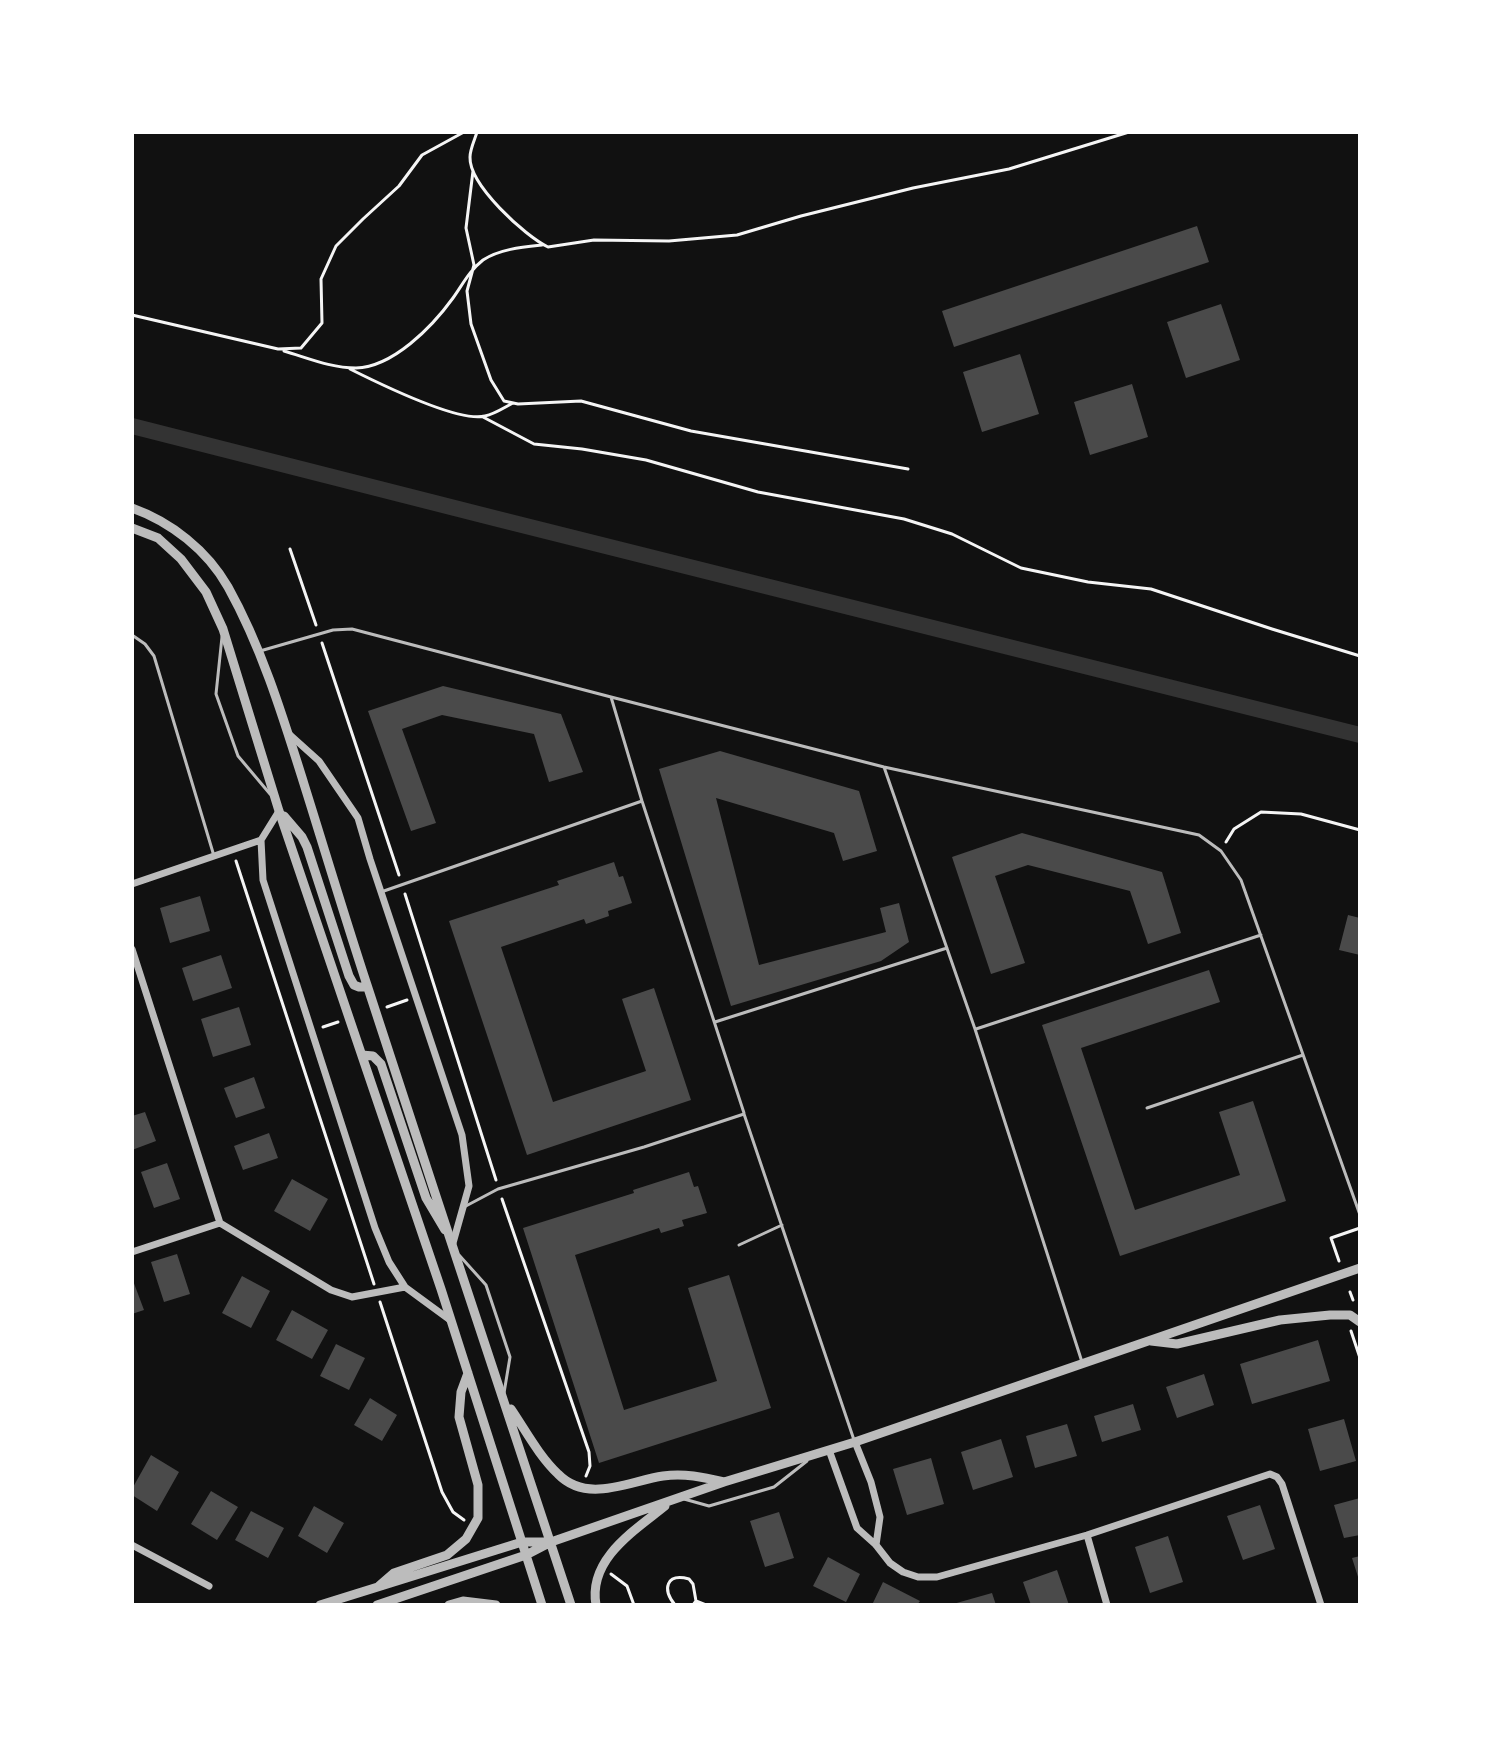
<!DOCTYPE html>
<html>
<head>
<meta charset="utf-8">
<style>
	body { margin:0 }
	#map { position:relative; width:1492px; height:1737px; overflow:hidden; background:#111; font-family:"PT Sans",sans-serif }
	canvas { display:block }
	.frame { position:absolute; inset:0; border:134px solid #fff; pointer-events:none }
</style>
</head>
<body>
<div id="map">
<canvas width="1492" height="1737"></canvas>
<div class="frame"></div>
</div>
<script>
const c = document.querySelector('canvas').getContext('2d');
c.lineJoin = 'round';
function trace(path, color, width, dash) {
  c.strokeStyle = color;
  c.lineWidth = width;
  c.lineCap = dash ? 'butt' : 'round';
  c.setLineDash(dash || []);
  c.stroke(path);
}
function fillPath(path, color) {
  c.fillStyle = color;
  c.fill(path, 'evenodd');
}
trace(new Path2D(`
	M132,426l362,92 866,217`), '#333', 16);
fillPath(new Path2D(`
	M1197,226l12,36 -255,85 -12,-36z
	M1221,304l19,56 -54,18 -19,-56z
	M1020,354l19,60 -57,18 -19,-60z
	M1132,384l16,53 -58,18 -16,-53z
	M443,686l118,28 22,58 -34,10 -15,-48 -92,-19 -40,14 34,94 -25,8 -43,-120z
	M720,751l139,40 18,60 -34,10 -9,-28 -118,-35 43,167 127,-33 -6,-24 19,-5 10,39 -28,19 -150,45 -72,-237z
	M1022,833l140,39 19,61 -33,11 -18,-53 -102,-26 -33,11 30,87 -34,11 -39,-117z
	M614,862l5,15 4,-1 9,27 -24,8 1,5 -23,8 -2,-5 -83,28 52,155 93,-31 -24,-72 32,-11 37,112 -164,55 -78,-234 110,-36 -2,-4z
	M200,896l10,35 -40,12 -10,-35z
	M1348,915l12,3v37l-21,-5z
	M221,955l11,33 -39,13 -11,-33z
	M1209,970l11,32 -139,46 54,162 105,-35 -21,-63 34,-11 33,100 -166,55 -78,-231z
	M239,1007l12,38 -38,12 -12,-38z
	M254,1077l11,31 -29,10 -12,-30z
	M145,1112l11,29 -24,9v-34z
	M269,1133l9,25 -35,12 -9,-24z
	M167,1163l13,36 -26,9 -13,-36z
	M689,1172l5,15 4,-1 9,27 -25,7 2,6 -23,7 -2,-5 -84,27 49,155 93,-29 -29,-93 41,-13 42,133 -172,55 -76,-235 111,-35 -1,-3z
	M292,1179l36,20 -18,32 -36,-20z
	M177,1254l13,40 -26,8 -13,-40z
	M242,1276l28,15 -19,37 -29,-15z
	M132,1278l12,32 -12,4z
	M292,1310l36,20 -16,29 -36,-19z
	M1318,1340l12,41 -78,23 -12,-40z
	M336,1344l29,14 -16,32 -29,-14z
	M1204,1374l10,31 -37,13 -11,-31z
	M370,1398l27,17 -15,26 -28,-16z
	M1133,1404l8,26 -39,12 -8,-26z
	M1344,1419l12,42 -36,10 -12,-42z
	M1067,1424l10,32 -42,12 -9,-32z
	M1001,1439l12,38 -40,13 -12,-38z
	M151,1455l28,17 -22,39 -25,-16v-6z
	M931,1458l13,46 -37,11 -14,-46z
	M211,1491l27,16 -21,33 -26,-16z
	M1360,1498v37l-16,3 -10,-33z
	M1260,1505l15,44 -32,11 -16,-44z
	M314,1506l30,17 -17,30 -29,-17z
	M251,1511l33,17 -16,30 -33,-18z
	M779,1512l15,46 -29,9 -15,-46z
	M1168,1536l15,46 -33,11 -15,-46z
	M1360,1556v24h-1l-7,-22z
	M828,1557l32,17 -14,28 -33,-16z
	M1057,1570l12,35h-38l-8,-23z
	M883,1582l37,19 -3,4h-45z
	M992,1593l4,12h-43v-1z`), '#4a4a4a');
trace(new Path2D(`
	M477,132c-2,7 -7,17 -7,25 -1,28 55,79 78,90l46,-7 75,1 68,-6 64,-19 112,-28 96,-19 120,-37
	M473,171l-7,57 8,37 -7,26 4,33 20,56 13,21 14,3 63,-3 110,30 217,38
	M132,315l146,34 23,-1 21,-25 -1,-44 15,-33 27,-27 36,-33 23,-31 42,-23
	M284,351c24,7 47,17 72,17 37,-1 76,-41 97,-70 10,-14 16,-27 30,-38 17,-11 40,-13 59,-15
	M350,369c26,13 109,54 135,47 10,-2 20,-9 28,-13
	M483,417l51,27 48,5 64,11 112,32 146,27 48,15 69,34 67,14 63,7 121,40 88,27
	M290,549l26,76
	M322,643l77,232
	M1226,842l8,-13 27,-17 40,2 59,16
	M236,861l138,423
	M405,894l91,286
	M387,1007l20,-7
	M323,1027l15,-5
	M502,1199l87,253 1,14 -4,10
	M1339,1261l-8,-23 29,-10
	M1350,1292l3,8
	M380,1302l62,190 11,20 11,8
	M1351,1331l9,27
	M611,1574l16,12 7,19
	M696,1601l10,4
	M675,1605c-13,-16 -9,-32 14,-26l4,5 3,17 -3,4`), '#f5f5f5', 3);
trace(new Path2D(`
	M132,635l13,9 9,12 60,200
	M222,637l-6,57 22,62 32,38
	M260,651l73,-21 19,-1 259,68 273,70 315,68 22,16 20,29 119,335
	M611,697l31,104 102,312
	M884,767l91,262 107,333
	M381,892l261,-91
	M715,1022l232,-74
	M976,1029l285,-94
	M1147,1108l156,-53
	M464,1207l34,-18 146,-42 100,-33 110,326
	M739,1245l43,-20
	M459,1255l27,30 24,72 -6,36
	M684,1499l25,7 65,-19 33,-26`), '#bcbcbc', 3);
trace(new Path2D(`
	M289,734l30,27 39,57 12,41 92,276 7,51 -16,57
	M279,811l-18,29 2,40 112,348 14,34 16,25 45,33
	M132,884l129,-44
	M132,949l88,274
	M132,1252l88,-29 111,67 21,7 53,-10
	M855,1442l16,40 9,35 -4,28
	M829,1450l28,78 19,17 14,18 13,9 15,5h19l150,-42 183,-61 7,3 5,7 39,121
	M1087,1535l20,70
	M132,1545l77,41`), '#bcbcbc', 7);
trace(new Path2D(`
	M132,508c39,14 75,42 96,79 34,61 55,130 76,197 21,67 41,134 63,201 67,207 136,413 204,620
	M132,528l26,10 23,21 25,33 17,37 56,182 162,478 101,316
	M284,816l18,21 5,10 42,129 5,9 5,2h8
	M362,1055l11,1 8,8 45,134 19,32
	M1151,1341l26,3 103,-24 50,-5h20l10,7
	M511,1409c15,22 28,47 47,65 29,30 71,7 105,2 21,-3 40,1 61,6
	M379,1586l15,-13 53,-18 19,-16 12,-21v-33l-19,-68 2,-25 7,-19
	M320,1605l202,-63h25
	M377,1605l149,-50 25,-13 173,-60 131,-40 505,-174
	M449,1605l14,-4 33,4
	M596,1605c-8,-46 38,-74 69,-99`), '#bcbcbc', 9);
</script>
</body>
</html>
